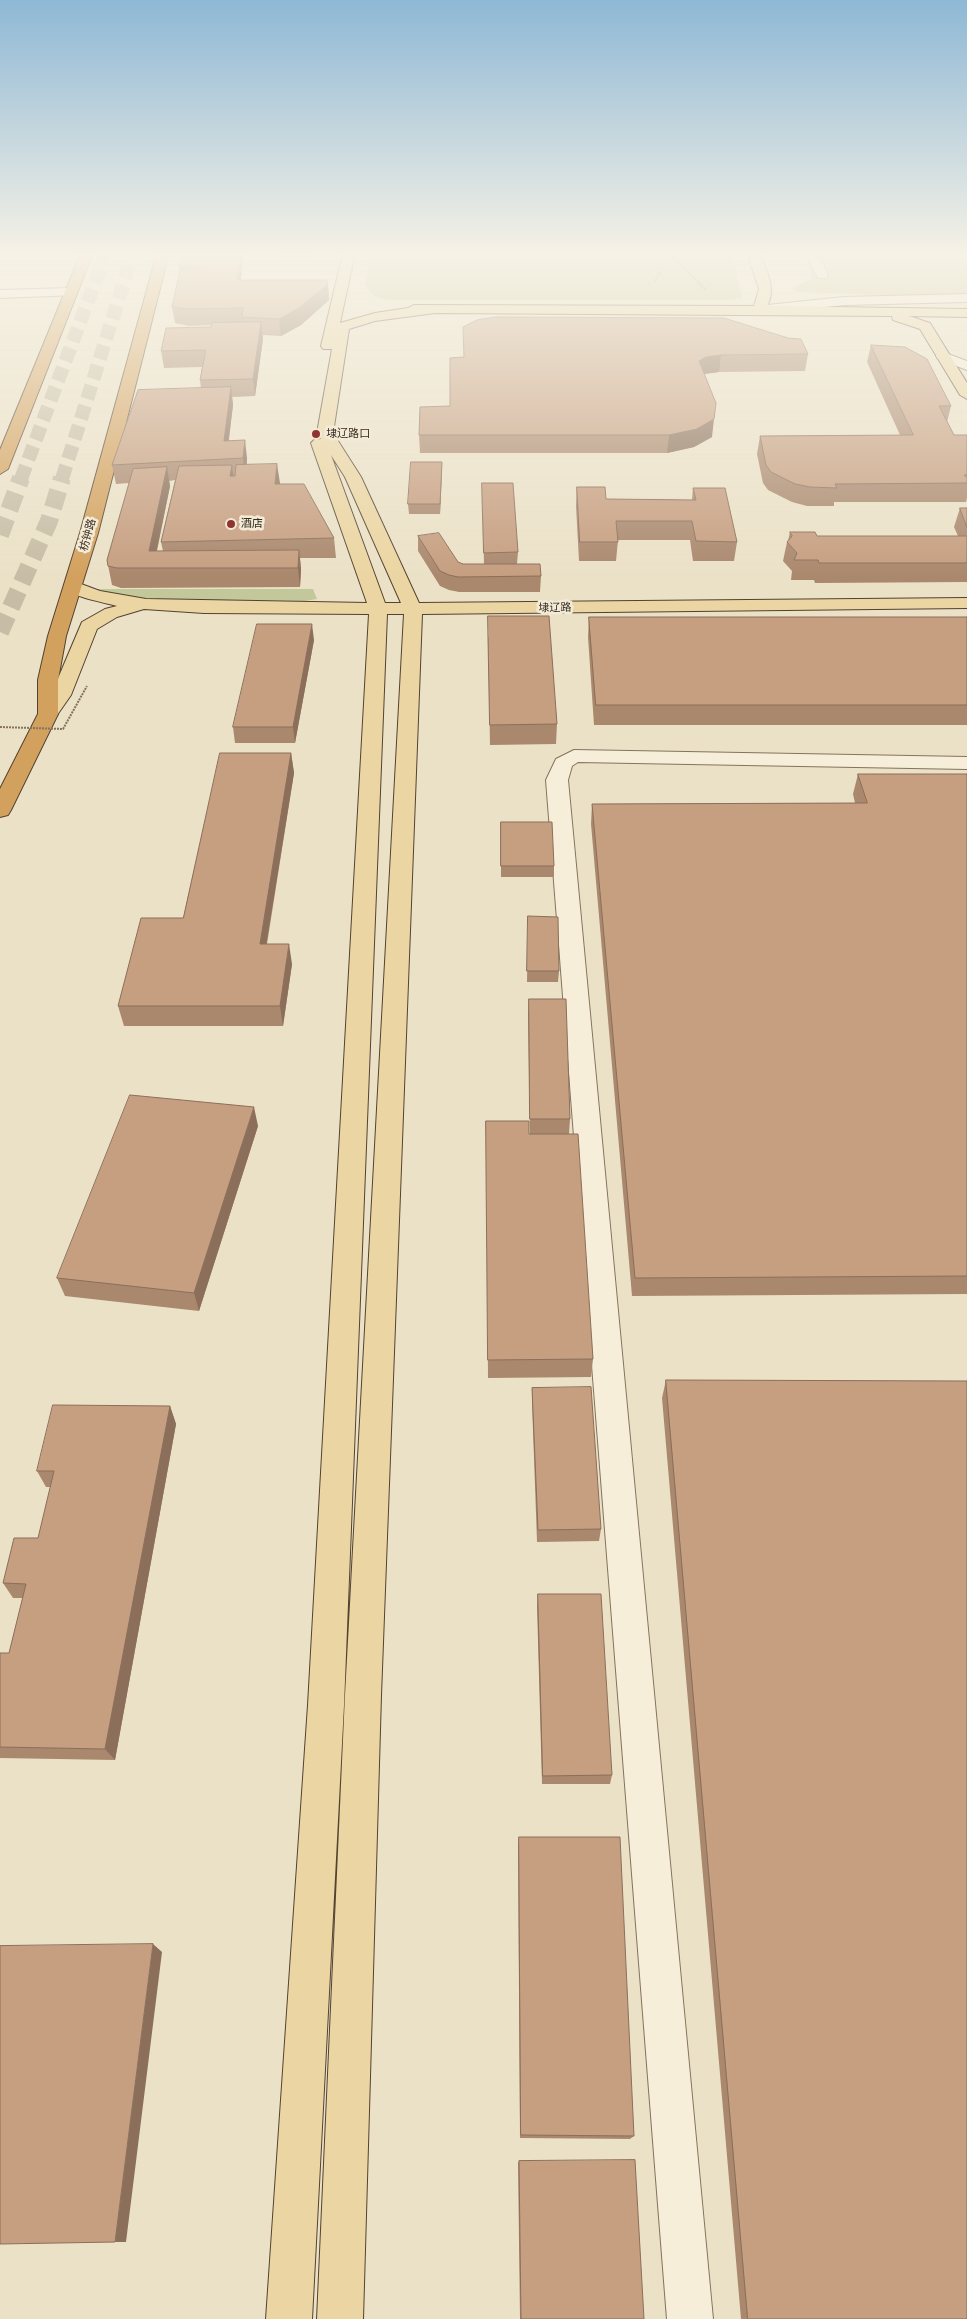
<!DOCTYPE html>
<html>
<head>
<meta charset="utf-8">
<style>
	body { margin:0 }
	canvas { display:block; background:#ebe1c7 }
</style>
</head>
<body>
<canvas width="967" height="2319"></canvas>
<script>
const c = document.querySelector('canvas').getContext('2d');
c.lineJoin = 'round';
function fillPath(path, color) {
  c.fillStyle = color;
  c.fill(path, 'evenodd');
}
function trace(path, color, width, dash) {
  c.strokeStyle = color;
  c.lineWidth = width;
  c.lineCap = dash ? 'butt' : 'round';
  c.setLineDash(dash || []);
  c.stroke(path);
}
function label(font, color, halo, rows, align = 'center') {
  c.font = font + ' Lora,"Noto Sans SC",serif';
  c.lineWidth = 5;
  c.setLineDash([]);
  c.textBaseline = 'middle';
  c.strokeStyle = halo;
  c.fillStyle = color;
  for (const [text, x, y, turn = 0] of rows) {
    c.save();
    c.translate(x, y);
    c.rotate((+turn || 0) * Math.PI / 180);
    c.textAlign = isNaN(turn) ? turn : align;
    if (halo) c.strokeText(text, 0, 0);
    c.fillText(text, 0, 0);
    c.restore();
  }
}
fillPath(new Path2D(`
	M372,253h361l9,45 -13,2h-340l-14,-3 -10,-11z
	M805,253h162v45l-169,-6 -5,-4 18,-9z
	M95,589h218l4,10 -13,2 -167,-2 -12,-1z`), '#c3c89b');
trace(new Path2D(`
	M21,479l85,-226
	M62,479l71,-226`), '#c7bda6', 14, [14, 7]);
trace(new Path2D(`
	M0,535l21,-57
	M0,632l49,-111 13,-43`), '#c7bda6', 18, [18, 9]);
const minor = new Path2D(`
	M805,253h12l11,22 -2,3h-8z
	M71,288l6,4 -1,3 -76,3v-8z
	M967,294v8l-123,3 -86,9 -7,-4 7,-4 86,-9z
	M943,352l24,9v9l-29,-11 -2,-3 2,-3z
	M574,750l393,7v12l-389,-7 -6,4 -4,14 145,1539h-46l-121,-1539 10,-21z`);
const major = new Path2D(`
	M343,253h12l-15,70 35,-10 33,-5 6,-3 340,1 5,-17 -12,-36h12c7,16 18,36 8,53l200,3v8l-58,-1 21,7 37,60v16l-7,-4 -40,-66 -27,-9 -1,-4 -457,-3 -60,8 -26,8 -16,104 28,44 58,126 548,-5v10l-545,6 -41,1081 -18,624h-46l28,-624 59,-1081h-17l-43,1091 -32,614h-46l42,-614 61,-1091 -165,-1 -60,-4 -27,8 -20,12 -26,66 -16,23 -7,2 -7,-2 -3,-4 13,-19 31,-73 23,-13 12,-3c-13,-4 -45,-8 -53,-20l3,-4 6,-1 27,10 46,8 221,4 -56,-160 3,-3 7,-1 -4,-6 15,-84h-9l-2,-3zM331,455l14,22 56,126h-16z`);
const highway = new Path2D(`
	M81,253h12l-85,216 -8,5v-24z
	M157,253h12l-71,280 -32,103 -8,44v34l-47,96 -3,5 -8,2v-28l38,-75v-34l10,-44 32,-103z`);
trace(minor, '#85735e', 2);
trace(major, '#534231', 2);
trace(highway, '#534231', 2);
trace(new Path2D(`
	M670,253l36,37
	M655,281l7,-12`), '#85735e', 2, [2, 1]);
fillPath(minor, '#f6eed9');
fillPath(major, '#ebd5a2');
fillPath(highway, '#d3a15e');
trace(new Path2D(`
	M0,727l63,2 24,-43`), '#85735e', 2, [2, 1]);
fillPath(new Path2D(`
	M184,253h59v6l-2,21 87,4 1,16 -28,25 -20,11 -18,-1v4l-8,57 -23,1 1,8 -4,35 18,18v7l33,18 -1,1 55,54 2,20h-36l1,11 -1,18 -179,1 -9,-3 -5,-25 22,-77 -13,1 -4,-19 89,-77 -1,-8 2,-13 -38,1 -3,-17 50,-24 1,-2 -23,1 -14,-3 -3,-16 8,-36 -1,-4zM175,480l-14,62 2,9h-6l13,-65 -1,-5z
	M282,253h29l-2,5h-27z
	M871,345l80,61 -4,16 7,13h13v63l-1,4h-132v4h-27l-15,-4 -24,-12 -5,-7 -6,-29 3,-18 140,-1 -33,-73z
	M808,354l-3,17 -86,1 -15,2 8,63 -18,10 -27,6h-247l-1,-18 31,-29 14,-49z
	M442,462l-2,52h-31l-1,-10z
	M482,483l36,69 -1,12 24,12 -1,16h-81l-10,-2 -9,-4 -22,-35v-15l40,26 5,2h21z
	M577,487l29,12 86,1 1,-12 44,54 -3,19h-41l-3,-21h-72l-2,21h-37l-3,-55z
	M960,508h7v74l-152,1 -1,-3h-23l1,-9 -9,-10 4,-19 1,-1 2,-9 27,4h141l-4,-9z
	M589,617h378v108h-373l-6,-88z
	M488,636l69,88 -1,20 -66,1z
	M314,640l-19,103h-60l-2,-16z
	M291,753l3,20 -27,171 25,20 -9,62h-159l-6,-20 65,-88z
	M858,774h109v520l-335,2 -41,-472 1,-20 263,-1 -2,-9z
	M501,822l53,44v11h-53z
	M528,916l31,55 -1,11h-31z
	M529,999l41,120 -1,15 24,225 -2,18 -103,1 -2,-257 44,13 -2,-119z
	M258,1126l-59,185 -134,-15 -8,-18z
	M666,1380l301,939h-226l-79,-921z
	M532,1388l69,141 -2,12 -62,1 -5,-140z
	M170,1406l6,18 -61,336 -115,-2v-105h9l14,-55h-10l-10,-15 35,-45 13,-51h-5l-9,-16z
	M538,1594l74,181 -2,9h-68l-5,-178z
	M519,1837l115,299 -4,3 -110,-1 -2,-291z
	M519,2161l125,158h-124l-2,-156z`), '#aa886e');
fillPath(new Path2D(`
	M240,253h3v6l-4,37 -2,-16z
	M328,284l1,16 -28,25 -20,11 -2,-17z
	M261,322l2,17 -8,57 -2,-17z
	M721,355l-2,17 -15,2 -5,-13 7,-4z
	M231,387l2,18 -7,54 -2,-18z
	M714,419l-2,18 -18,10 -27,6 2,-18z
	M245,440l2,18 -2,18 -2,-18z
	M442,462v10l-2,42v-10z
	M277,464l3,19 -3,20 -2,-19z
	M232,465l2,19 -4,-8z
	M167,467l3,19 -17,82 -4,-17z
	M299,550l2,19 -1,18 -2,-19z
	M312,624l2,16 -19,103 -2,-16z
	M291,753l3,20 -31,191 -3,-20z
	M289,944l3,20 -9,62 -3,-20z
	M254,1107l4,19 -59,185 -5,-18z
	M170,1406l6,18 -61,336 -10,-11z
	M153,1944l9,8 -36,290h-11z`), '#8b6f5a');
const building = new Path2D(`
	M184,253h56l-3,27h90l1,4 -29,24 -20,11 -37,-2 1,-9 -56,1 -15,-2 8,-37 20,-1v-2h-21z
	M496,317l228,1 64,20 13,1 7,15 -87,1 -15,2 -7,4 17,42 -2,16 -17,10 -28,6h-250l1,-28 30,-1v-48l14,-1 -1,-30 14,-7z
	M261,322l-8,57 -53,1 6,-30 -45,1 5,-23 45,-1 1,-4z
	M871,345l34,2 22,12 24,47h-12l15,29h13v40h-3l3,3v5l-132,1 2,4 -27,-1 -15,-3 -24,-12 -5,-7 -6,-29 153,-1z
	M231,387l-7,54 21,-1 -2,18 -131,7 26,-75z
	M411,462h31l-2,42h-32z
	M277,464l-2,20h29l30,54 -173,4 18,-76 53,-1 -2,11h5l1,-11z
	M167,467l-18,84 150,-1 -1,18h-181l-9,-2 -1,-6 26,-91z
	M482,483h31l5,69 -34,1z
	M577,487h28l1,12 90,1 -3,-12h32l12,54 -41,-1 -4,-20h-76l2,21h-38z
	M960,508h7v19z
	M790,532h25l2,4h150v27h-148l-1,-3h-24l3,-7 -10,-11 5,-6z
	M439,533l19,29 5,2h77l1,12 -83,1 -9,-2 -9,-4 -22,-35z
	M488,616h61l8,108 -67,1z
	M589,617h378v88h-371z
	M257,624h55l-19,103h-60z
	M220,753h71l-31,191h29l-9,62h-162l23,-88h42z
	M858,774h109v502l-332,2 -43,-474 275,-1z
	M501,822h51l2,44h-53z
	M528,916l30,1 1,54h-32z
	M529,999h37l4,120h-40z
	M130,1095l124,12 -60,186 -137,-15z
	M486,1121h43v13h49l15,225 -105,1z
	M666,1380l301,1v938h-219z
	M591,1387l10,142 -63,1 -6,-142z
	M53,1405l117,1 -65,343 -105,-2v-94h9l17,-69 -23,-1 11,-45h24l16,-67h-17z
	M538,1594h63l11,181 -69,1z
	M519,1837h101l14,299 -113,-1z
	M153,1944l-38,298 -115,2v-298z
	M635,2160l9,159h-123l-2,-158z`);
fillPath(building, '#c69e80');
trace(building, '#8b6f5a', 1);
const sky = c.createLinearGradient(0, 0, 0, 577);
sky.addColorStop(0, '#8eb8d5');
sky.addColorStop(0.44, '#f6f2e6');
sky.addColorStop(1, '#f6f2e600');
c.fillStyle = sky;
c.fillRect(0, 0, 967, 577);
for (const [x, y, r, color] of [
	[316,434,5,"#903332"],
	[231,524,5,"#903332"]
]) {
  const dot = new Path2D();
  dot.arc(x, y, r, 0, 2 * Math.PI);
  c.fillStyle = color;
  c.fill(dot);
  trace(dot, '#f3ebd6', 2);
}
label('11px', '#372b20', '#f3ebd6', [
	["埭辽路口",326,434],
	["酒店",241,524]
], 'left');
label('11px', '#372b20', '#f3ebd6', [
	["枋钟路",88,535,-74],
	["埭辽路",555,608,-1]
]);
</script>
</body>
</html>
